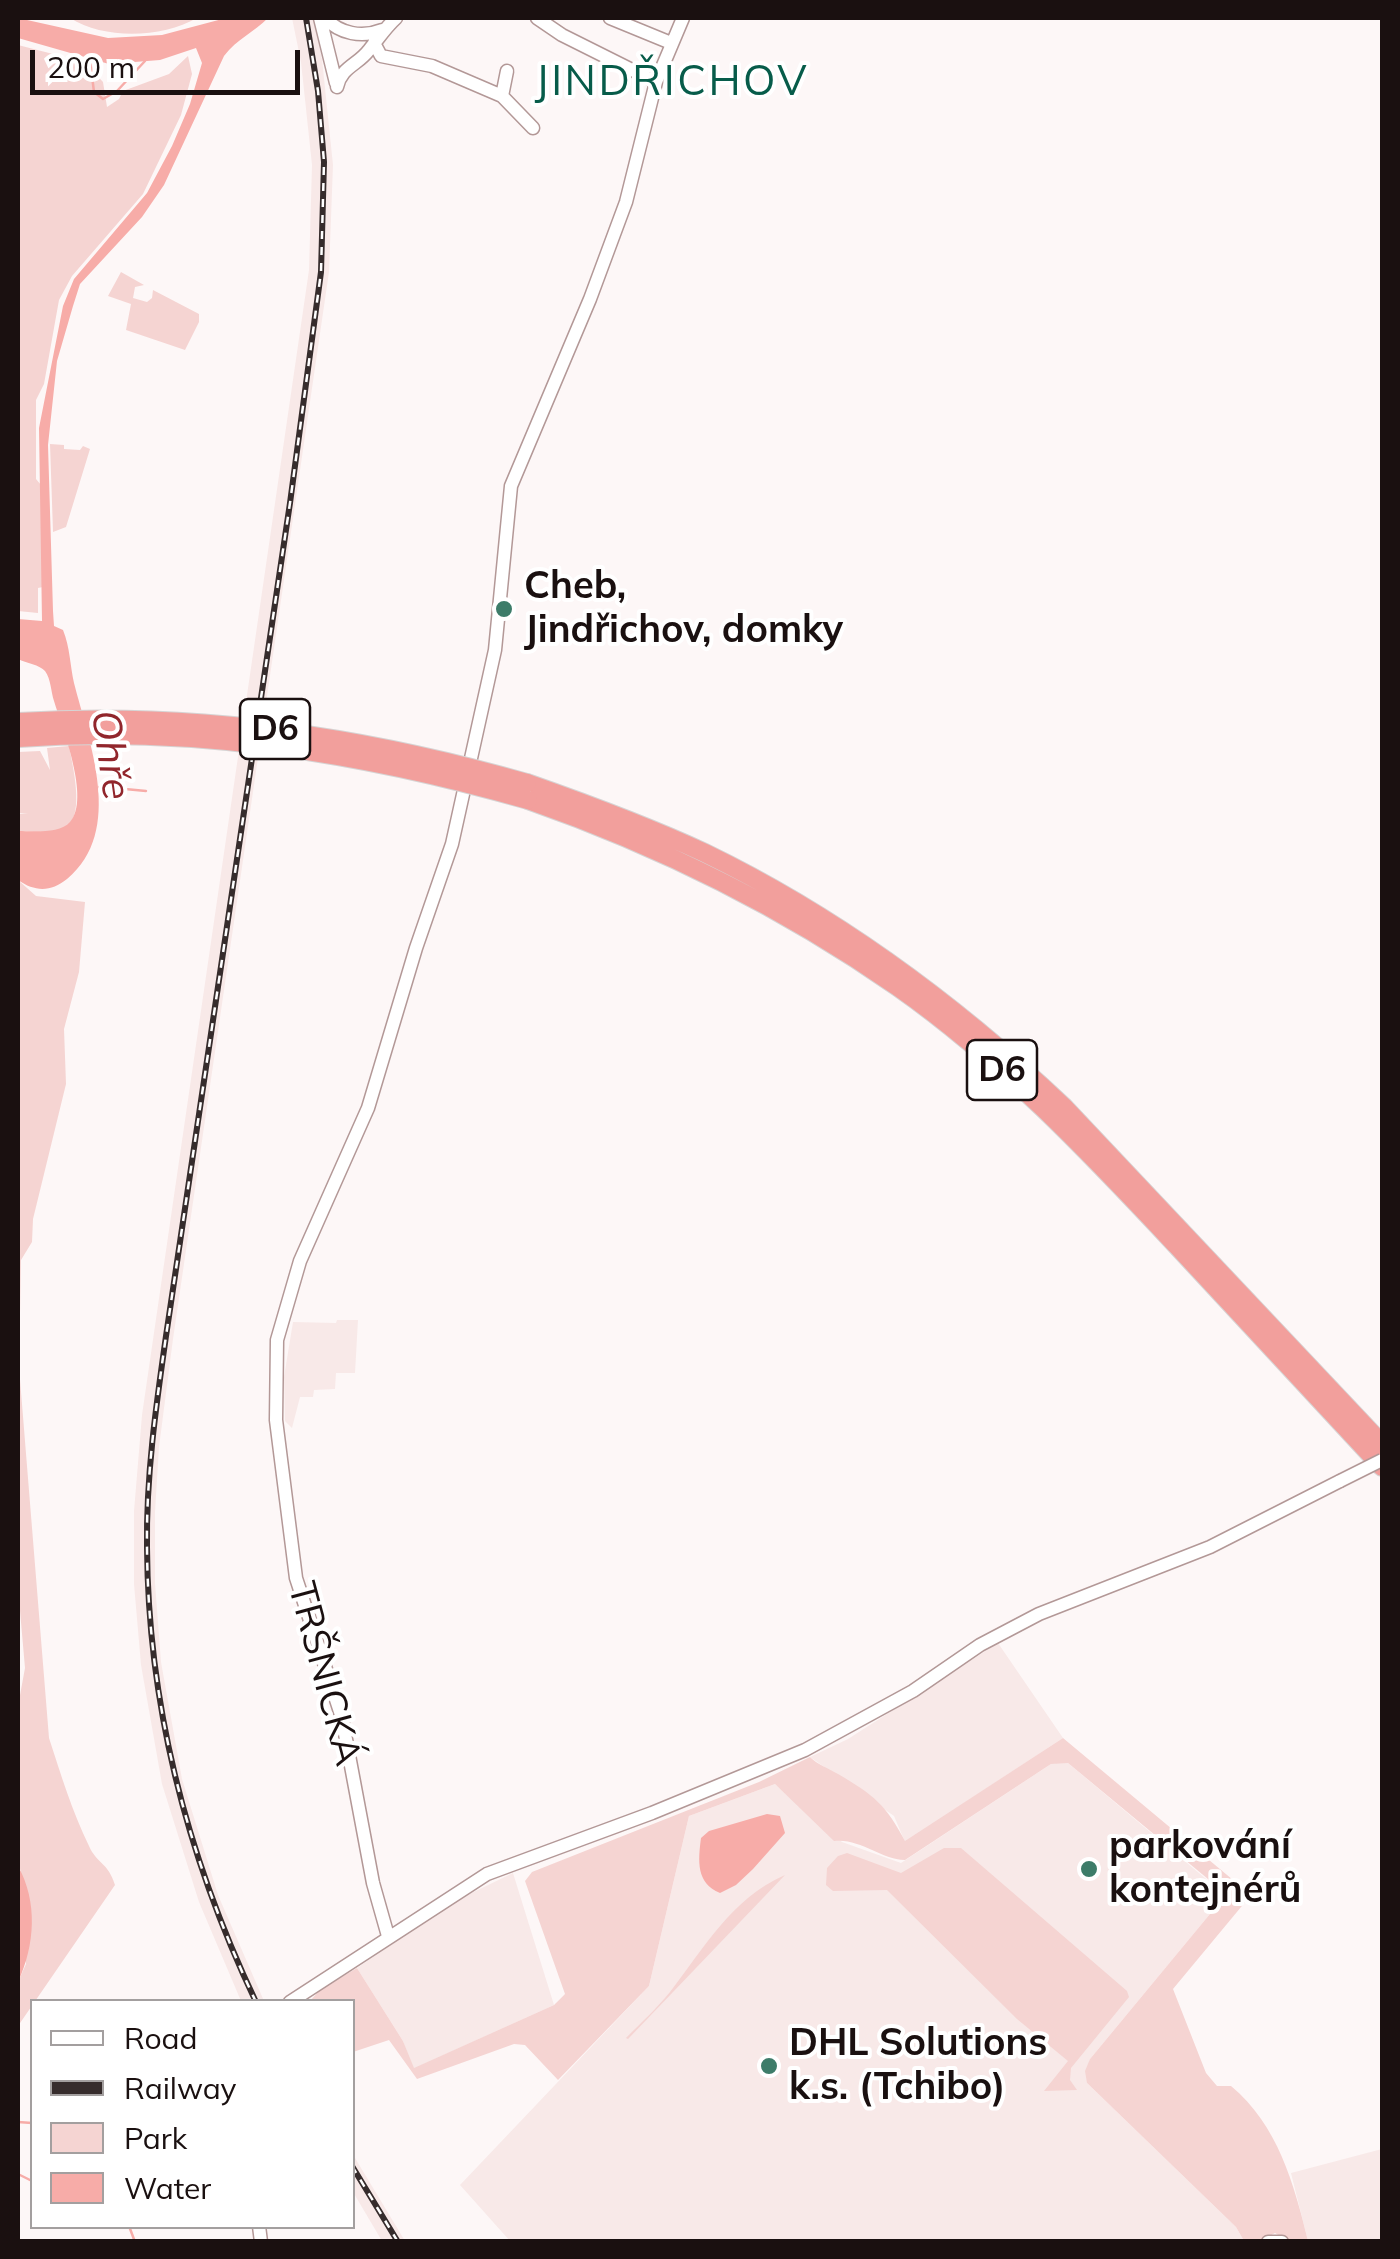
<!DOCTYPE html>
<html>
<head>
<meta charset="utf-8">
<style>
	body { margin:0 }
	#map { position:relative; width:1400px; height:2259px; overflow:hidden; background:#fdf7f7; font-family:Mulish,sans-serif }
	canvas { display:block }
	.frame { position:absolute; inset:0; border:20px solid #1a1010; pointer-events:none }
	.legend { position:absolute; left:30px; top:1999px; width:325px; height:230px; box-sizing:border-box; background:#fff; border:2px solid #a39f9f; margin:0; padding:12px 18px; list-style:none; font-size:30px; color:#1a1010 }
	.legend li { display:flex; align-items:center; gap:20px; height:50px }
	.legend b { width:50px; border:2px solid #a39f9f }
	.scale { position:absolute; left:30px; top:50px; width:270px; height:45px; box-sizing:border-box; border:5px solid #1a1010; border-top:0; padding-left:12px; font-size:30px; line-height:35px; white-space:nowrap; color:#1a1010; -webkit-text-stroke:8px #fff; paint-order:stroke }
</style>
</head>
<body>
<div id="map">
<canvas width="1400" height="2259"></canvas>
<div class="frame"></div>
<ul class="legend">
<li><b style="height:12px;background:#fff"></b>Road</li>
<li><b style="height:12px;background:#362c2c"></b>Railway</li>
<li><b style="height:28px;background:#f5d4d2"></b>Park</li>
<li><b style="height:28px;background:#f7aca8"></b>Water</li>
</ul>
<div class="scale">200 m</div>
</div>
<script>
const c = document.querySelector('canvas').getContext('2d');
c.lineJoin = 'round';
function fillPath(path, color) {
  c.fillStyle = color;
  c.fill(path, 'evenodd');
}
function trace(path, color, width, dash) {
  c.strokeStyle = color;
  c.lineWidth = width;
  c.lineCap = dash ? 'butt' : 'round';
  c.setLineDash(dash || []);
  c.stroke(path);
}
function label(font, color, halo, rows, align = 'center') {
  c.font = font + ' Mulish,sans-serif';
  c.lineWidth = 8;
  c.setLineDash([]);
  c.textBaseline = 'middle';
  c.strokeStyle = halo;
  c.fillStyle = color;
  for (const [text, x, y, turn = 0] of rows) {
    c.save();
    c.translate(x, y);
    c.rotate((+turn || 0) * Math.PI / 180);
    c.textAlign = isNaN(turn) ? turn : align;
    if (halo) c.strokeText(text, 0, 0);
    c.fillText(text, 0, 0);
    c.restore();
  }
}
fillPath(new Path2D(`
	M292,18h21l9,41 11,106 -4,107 -156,1067 -14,108 -4,65v71l6,79 21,117 36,116 46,106h-23l-42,-99 -37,-118 -21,-119 -7,-81v-73l8,-96 167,-1145 3,-105 -11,-103z
	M337,1320h21l-3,53h-19l-1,16 -21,1 -1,7h-13l-8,31 -7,-7 -1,-44 9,-55 43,1z
	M998,1643l65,95 -158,104 -11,-26 -84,-59 38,-18z
	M1062,1762l6,1 150,126 1,14 -129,156 -3,24 149,144 8,14h-734l-50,-56 189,-199 40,-170 86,-32 67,58 59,21 150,-99z
	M513,1873l41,132 -141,64 -10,-28 -46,-73 98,-67z
	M1382,2149v92h-74l-17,-68z
	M352,2153l41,68 12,20h-23l-29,-49z`), '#f8e9e8');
fillPath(new Path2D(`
	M70,18h127c-35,20 -92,22 -127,0z
	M18,45l66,17 19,20 4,25 12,-8 4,-8 46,-17 19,-18 4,18 -11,41 -38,79 -71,82 -13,24 -15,84 -8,16v79l5,6 2,102 -5,1v25l-20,-2z
	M121,272l23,13 -9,2 -2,11 14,4 5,-4 1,-8 46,24v8l-14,28 -59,-20 5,-26 -23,-8z
	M50,444l14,1v4l16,1 3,-4 7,3 -24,78 -13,5z
	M69,746c3,17 16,68 -2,80 -13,8 -35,5 -49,5v-17h10l-10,-1v-61l22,-1 10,19 -3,-22z
	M18,880l18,16 49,6 -6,70 -15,57 2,55 -33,135 -1,23 -11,18 -2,107 30,371c12,37 23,73 40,108 8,18 19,16 26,39l-97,141v-44l8,-18 -5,-93 -3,-5v-160l7,-38 -7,-80z
	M1063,1738l188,157 -78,94 33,84 11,13h14c47,39 63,98 77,155h-20l-13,-8 -14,8h-17l-8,-14 -149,-144 -2,-12 5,-12 129,-156v-13l-5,-6 -146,-121 -17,1 -146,96c-25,-1 -45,-22 -71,-19l-59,-57 -86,32 -40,170 -91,94 -33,-35 -11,-1 -97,35 -28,-39 -36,12 -1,-50h-43l12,-13 36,-21 46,73 11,27 140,-63 11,-11 -40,-113 7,-9 227,-90 51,-25c8,8 18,11 28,17 36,21 48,31 67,67z
	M944,1848h17l166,143 2,6 -58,71 -1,12 7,10 -33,1 24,-30 -51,-42 -130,-129 -54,1 -7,-6 1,-17 11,-12 9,-3 54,20z
	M785,1875l-157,164 -2,-1c15,-15 31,-30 44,-46 35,-45 61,-93 115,-117z`), '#f5d4d2');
fillPath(new Path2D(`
	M18,18l90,20 54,-3 64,-17h42c-14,14 -31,21 -44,38l-60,129 -22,32 -62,67 -7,22 -16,55 -9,84 5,166 1,15 9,4c7,17 7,35 11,53 15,59 51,148 -7,196 -16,13 -32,13 -49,1v-49c14,0 42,3 52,-9 21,-23 -8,-95 -16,-121 -3,-9 -3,-22 -9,-30 -5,-6 -19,-8 -27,-12v-40l24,2 -3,-193 24,-122 11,-27 73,-86 25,-47 18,-42 12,-41 -6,-15 -36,12 -51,4 -91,-26z
	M767,1814l13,2 5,17 -32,36 -17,16 -16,8c-24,-10 -22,-32 -19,-55l8,-7z
	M18,1866c20,36 17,79 0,116z`), '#f7aca8');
trace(new Path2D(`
	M90,60l4,32 9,7 14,-8 28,-30
	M99,787l14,1
	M125,789l21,2
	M18,2122l14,1
	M18,2174l14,7
	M129,2226l6,16`), '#f7aca8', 2.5);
const minor = new Path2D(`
	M320,18l16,65
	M325,18c15,16 37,20 57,12
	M537,18l25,17 94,47
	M610,18l61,25
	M374,43l7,13 51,10 70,30 31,32
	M337,87c4,-20 21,-22 32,-37 10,-12 16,-22 27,-32
	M502,96l5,-25
	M388,1936l-15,-53 -31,-165 -46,-140 -20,-158 1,-80 23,-79 68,-153 48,-160 36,-104 43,-194 16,-164 79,-187 36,-97 30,-120 27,-64
	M290,2002l197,-128 165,-61 153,-63 108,-59 67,-46 59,-31 171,-67 130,-66
	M259,2226l2,16
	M1268,2242h14`);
const highway = new Path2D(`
	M527,783c60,21 120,43 178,70 132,64 253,154 359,254l318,337
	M528,800c132,46 255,107 370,187 104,73 192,166 278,258 69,74 138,148 206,222`);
trace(minor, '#b39897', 15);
trace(highway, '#d6d4d4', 20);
trace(minor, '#fff', 12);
trace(highway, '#f29f9c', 18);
const rail = new Path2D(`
	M256,2002c-68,-143 -108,-296 -109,-455 -1,-71 9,-141 19,-211l124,-833 31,-231 3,-110 -6,-71 -12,-73
	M352,2166l46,76`);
trace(rail, '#362c2c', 6);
trace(rail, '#fff', 2.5, [8]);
const minorBridge = new Path2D(`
	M1340,1481l42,-21`);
const highwayBridge = new Path2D(`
	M18,722c174,-11 342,13 509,61
	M18,738c174,-12 342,14 510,62`);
trace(minorBridge, '#b39897', 15, []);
trace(highwayBridge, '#d6d4d4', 20, []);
trace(minorBridge, '#fff', 12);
trace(highwayBridge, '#f29f9c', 18);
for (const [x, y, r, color] of [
	[504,609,10,"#3d7c69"],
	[1089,1869,10,"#3d7c69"],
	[769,2066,10,"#3d7c69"]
]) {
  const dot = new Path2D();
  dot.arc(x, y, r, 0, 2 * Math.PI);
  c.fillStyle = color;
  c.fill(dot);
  trace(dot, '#fff', 4);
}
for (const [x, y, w] of [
	[275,729,70],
	[1002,1070,70]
]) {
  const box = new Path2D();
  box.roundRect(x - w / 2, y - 30, w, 60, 8);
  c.fillStyle = '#fff';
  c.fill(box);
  trace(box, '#1a1010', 2.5);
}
label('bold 35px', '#1a1010', null, [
	["D6",275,729],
	["D6",1002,1070]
]);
label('bold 38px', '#1a1010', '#fff', [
	["Cheb,",524,587],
	["Jindřichov, domky",524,631],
	["parkování",1109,1847],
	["kontejnérů",1109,1891],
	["DHL Solutions",789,2044],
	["k.s. (Tchibo)",789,2088]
], 'left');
label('38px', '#1a1010', '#fff', [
	["TRŠNICKÁ",324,1674,75]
]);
label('italic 40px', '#91262c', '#fff', [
	["Ohře",110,755,82]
]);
c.letterSpacing = '2.5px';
label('42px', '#075c4a', '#fff', [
	["JINDŘICHOV",672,82]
]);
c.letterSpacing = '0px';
</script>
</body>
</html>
